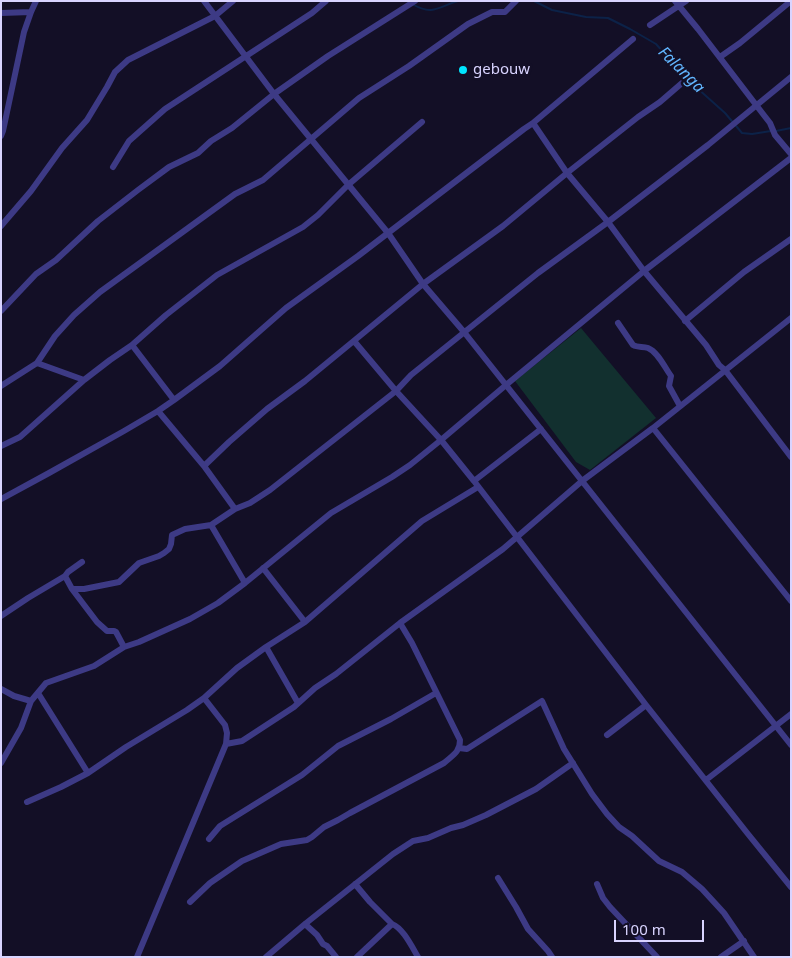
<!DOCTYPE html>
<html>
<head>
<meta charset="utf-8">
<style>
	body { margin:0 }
	#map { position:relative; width:792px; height:958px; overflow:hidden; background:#130f26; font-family:"Noto Sans",sans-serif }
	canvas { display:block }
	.frame { position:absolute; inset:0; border:2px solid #d9d4ff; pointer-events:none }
	.scale { position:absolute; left:614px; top:920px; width:90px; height:22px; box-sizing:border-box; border:2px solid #d9d4ff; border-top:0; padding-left:6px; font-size:15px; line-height:18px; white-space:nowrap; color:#d9d4ff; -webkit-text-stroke:4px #130f26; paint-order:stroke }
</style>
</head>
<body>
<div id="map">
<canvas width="792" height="958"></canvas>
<div class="frame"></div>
<div class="scale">100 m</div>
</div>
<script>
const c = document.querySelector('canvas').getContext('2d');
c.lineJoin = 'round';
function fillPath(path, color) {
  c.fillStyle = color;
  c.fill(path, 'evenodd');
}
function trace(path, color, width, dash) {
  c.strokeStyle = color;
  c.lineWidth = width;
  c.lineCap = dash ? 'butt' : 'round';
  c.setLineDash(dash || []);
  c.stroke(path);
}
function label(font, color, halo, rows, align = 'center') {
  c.font = font + ' "Noto Sans",sans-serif';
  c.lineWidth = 5;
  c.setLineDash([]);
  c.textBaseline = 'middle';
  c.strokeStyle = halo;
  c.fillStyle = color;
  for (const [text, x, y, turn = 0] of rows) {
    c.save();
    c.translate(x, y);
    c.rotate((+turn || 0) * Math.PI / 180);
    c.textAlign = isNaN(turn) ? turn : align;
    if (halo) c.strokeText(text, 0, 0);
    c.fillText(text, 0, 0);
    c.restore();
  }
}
fillPath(new Path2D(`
	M581,328l75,90 -66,52 -14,-8 -61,-81z`), '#12302f');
trace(new Path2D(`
	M534,1l18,9 34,7 22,1 22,11 26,15 31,35 38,34 17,20 10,1 19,-3
	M414,5c19,11 26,1 44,-4
	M776,131l15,-3`), '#0c2248', 2);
trace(new Path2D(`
	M204,1l70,93 114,139 35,51 41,48 327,413
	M675,1l23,28 65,85 7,9 5,12 16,19
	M1,13l30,-1
	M650,25l36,-24
	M720,57l20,-14 51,-42
	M533,123l34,50 41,49 36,49 62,74 13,20 6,5 66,87
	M1,136l2,-5 21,-99 7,-20 5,-11
	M113,167l16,-26 36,-32 147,-96 14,-12
	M1,226l30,-35 31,-43 25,-28 20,-33 8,-15 13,-12 87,-44 18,-15
	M1,311l35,-37 20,-14 42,-39 40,-31 31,-23 29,-14 13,-12 21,-13 42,-34 54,-38 87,-55
	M685,321l59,-49 47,-33
	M618,323l15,22c5,3 10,1 15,3 10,4 17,20 23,28l-2,10 11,20
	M354,341l42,50 45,49 33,41 172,224 102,129 43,53
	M132,345l42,55
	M37,363l47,17
	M1,386l36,-23 18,-27 19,-21 26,-23 135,-98 28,-14 96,-82 50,-32 59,-42 24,-12h13l11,-11
	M158,411l46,55 31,43
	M653,428l138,173
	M1,446l19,-9 64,-57 26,-20 22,-15 34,-30 51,-40 86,-48 15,-12 30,-30 74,-63
	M204,466l25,-24 38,-33 38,-28 118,-97 80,-58 64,-53 71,-56 22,-15 22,-19
	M474,481l67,-52
	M1,499l48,-26 75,-42 34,-20 16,-11 46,-34 66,-58 72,-52 166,-127 9,-6 100,-84
	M211,525l34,58
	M263,568l42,54
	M65,576l7,13h12l35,-7 20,-19 20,-7 5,-3 5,-4 2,-5 1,-9 13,-6 26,-4 24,-16 15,-6 20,-13 126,-99 15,-16 127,-102 70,-51 100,-77 83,-68
	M72,589l25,33 10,9h7l2,1 8,15
	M1,616l27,-18 37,-22 3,-4 14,-10
	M266,647l32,56
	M1,689l13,7 17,5
	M38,693l50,80
	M607,735l39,-30
	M226,744l16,-3 52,-34 21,-19 21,-14 64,-51 103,-74 79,-68 71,-53 138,-110
	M459,748l8,1 75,-48 22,48 28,45 15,20 12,13 13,9 27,25 23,11 20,17 22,24 30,44
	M1,763l20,-35 10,-27 15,-18 48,-17 30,-19 15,-5 51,-23 28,-16 27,-20 86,-70 61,-36 18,-12 31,-25 65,-55 138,-114 147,-113
	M706,780l85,-66
	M27,802l34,-15 27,-14 38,-26 61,-37 17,-12 33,-30 29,-21 39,-25 117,-101 56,-34
	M209,839l11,-13 82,-51 36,-29 53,-27 45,-26
	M498,878l18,29 12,22 20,22 4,6
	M355,884l15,18 22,22c11,4 20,23 26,33
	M597,884l6,14 7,9 47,50
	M190,902l20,-19 32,-22 39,-17 26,-4 5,-3 12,-10 14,-7 12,-7 94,-50c9,-8 16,-11 16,-23l-48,-97 -12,-20
	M305,924l12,11 6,9 4,2 9,11
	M137,957l89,-213 1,-11 -2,-8 -21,-27
	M266,957l39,-33 88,-70 20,-13 15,-3 23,-10 12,-3 23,-10 50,-26 37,-26
	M357,957l35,-33
	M721,957l23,-16`), '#3d3a85', 6);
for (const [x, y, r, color] of [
	[463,70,5,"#00e5ff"]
]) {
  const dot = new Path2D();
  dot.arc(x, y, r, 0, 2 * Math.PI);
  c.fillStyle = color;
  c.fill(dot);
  trace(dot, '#130f26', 2);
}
label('15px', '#d9d4ff', '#130f26', [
	["gebouw",473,70]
], 'left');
label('italic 16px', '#62b6ff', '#130f26', [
	["Falanga",681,70,45]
]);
</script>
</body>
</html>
